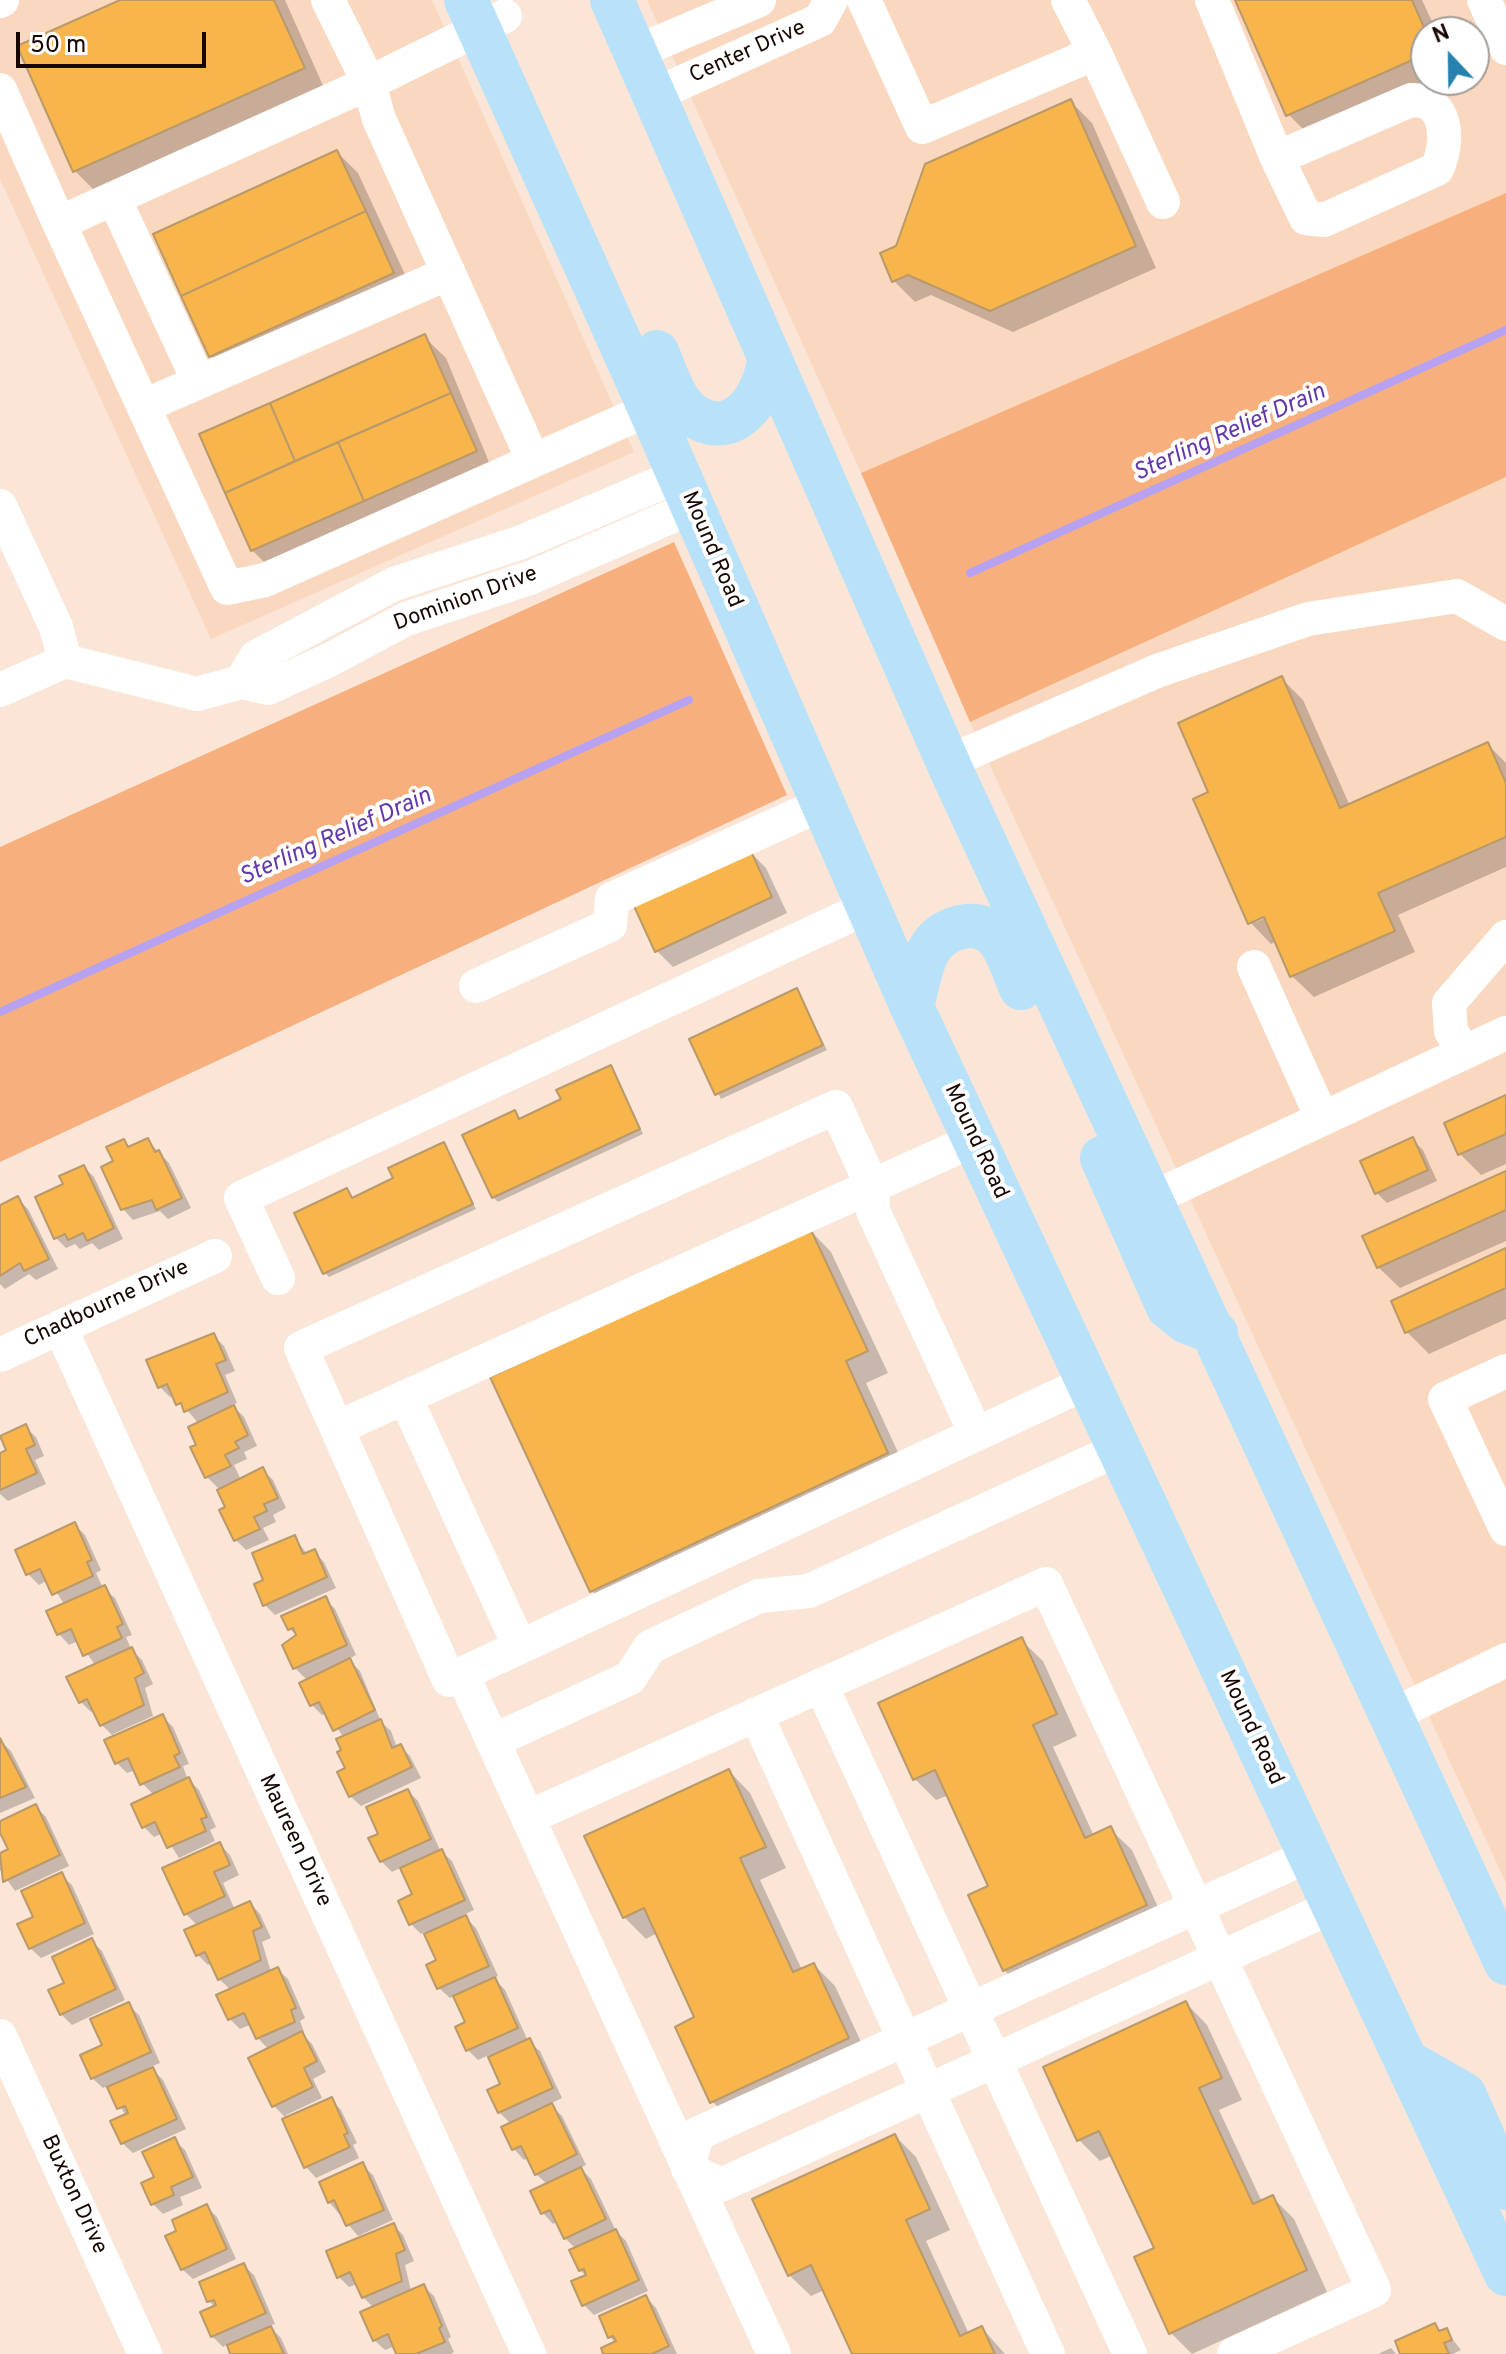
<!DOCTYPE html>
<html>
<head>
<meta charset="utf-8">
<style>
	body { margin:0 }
	#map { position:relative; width:1506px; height:2354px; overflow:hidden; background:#fae5d7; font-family:Overpass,sans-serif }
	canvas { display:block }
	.north { position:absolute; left:1410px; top:16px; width:80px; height:80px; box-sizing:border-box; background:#fff; border:2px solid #a29c99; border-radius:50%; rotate:338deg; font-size:22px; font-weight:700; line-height:32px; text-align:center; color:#170700 }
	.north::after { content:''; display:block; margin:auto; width:28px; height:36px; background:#2681ae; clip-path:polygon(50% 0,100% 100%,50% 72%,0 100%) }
	.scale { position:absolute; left:16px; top:32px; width:190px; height:36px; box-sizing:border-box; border:4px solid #170700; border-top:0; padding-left:10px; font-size:24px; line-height:28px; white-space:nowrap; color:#170700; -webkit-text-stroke:6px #fff; paint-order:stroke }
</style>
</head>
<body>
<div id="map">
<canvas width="1506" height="2354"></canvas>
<div class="north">N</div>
<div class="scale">50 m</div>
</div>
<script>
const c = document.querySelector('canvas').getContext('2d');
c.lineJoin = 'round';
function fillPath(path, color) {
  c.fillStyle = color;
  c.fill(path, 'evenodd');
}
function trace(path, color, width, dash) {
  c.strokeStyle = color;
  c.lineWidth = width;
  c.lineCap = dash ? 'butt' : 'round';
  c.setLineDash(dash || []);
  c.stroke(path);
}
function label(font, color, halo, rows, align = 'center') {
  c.font = font + ' Overpass,sans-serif';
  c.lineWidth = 8;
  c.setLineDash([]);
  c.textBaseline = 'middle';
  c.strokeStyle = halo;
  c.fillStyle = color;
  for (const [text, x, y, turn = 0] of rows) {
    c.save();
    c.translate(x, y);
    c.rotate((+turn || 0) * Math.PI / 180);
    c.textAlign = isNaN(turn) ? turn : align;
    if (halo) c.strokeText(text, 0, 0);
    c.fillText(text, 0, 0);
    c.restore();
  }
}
fillPath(new Path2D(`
	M0,0h432l202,452 -423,187 -211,-460z
	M647,0h859v193l-645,280zM1426,32h48v48h-48z
	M1506,477v1406l-536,-1161z`), '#fad7bf');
fillPath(new Path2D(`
	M1506,193v284l-536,245 -109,-249z
	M674,542l113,253 -787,367v-315z`), '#f7b07d');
fillPath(new Path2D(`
	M125,0h160l40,90 -229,102 -21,-21z
	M1237,0h185l15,32h-11v48h10l-126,56 -22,-22z
	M1071,102l21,21 64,145 -143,64 -82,-37 -16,7 -21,-21 4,-33z
	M337,152l21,21 56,121 -181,84 -22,-22 -55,-121z
	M424,337l22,21 45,109 -223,99 -16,-16 -50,-115z
	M1282,679l21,21 47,106 137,-62 19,19v104l-108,48 17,37 -101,45 -22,-21 -15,-35 -6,3 -21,-22 -39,-129zM1274,915l-18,7v-4z
	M750,852l16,16 21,45 -114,54 -16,-16z
	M797,991l30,59 -106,49 -30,-59z
	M610,1068l33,66 -145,68 -5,-5 21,-85 7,8 42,-20z
	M1506,1097v67l-25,11 -21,-21z
	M1412,1139l11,11 14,31 -50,22 -10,-10z
	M147,1140l22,23 22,45 -23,11 -8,-8 -27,9 -10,-11 -7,-47 8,-21 7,7z
	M443,1145l33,64 -147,68 -4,-4 22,-83 7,9 42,-20z
	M84,1167l10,10 29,62 -24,11 -7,-7 -12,6 -5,-5 -9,4 -10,-10 -19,-40 28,-13z
	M1506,1173v68l-106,47 -22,-21z
	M18,1199l10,10 30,60 -22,11 -7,-6 -24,15 -5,-5v-77z
	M810,1230l21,22 57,121 -22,10 42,91 -295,138 -22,-22z
	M1506,1251v68l-77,35 -22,-22 -14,-30z
	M214,1336l10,10 11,25 -10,4 12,28 -5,2 12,12 13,29 -13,6 3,7 -13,6 7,15 22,-10 10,10 13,28 -13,7 3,7 -13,6 6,12 -23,10 -10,-10 -14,-29 5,-3 -7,-18 -13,-13 -14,-29 6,-2v-22l-25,-29 -4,2 -10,-10z
	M25,1427l11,10 8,19 -9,4 11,24 -38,17 -8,-7v-39l9,-3z
	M74,1524l11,11 16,35 -5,3 7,15 12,10 17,37 -6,2 5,12 11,11 11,24 -8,4 8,28 -40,18 2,4 47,-22 11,11 16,37 -6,2 4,12 12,12 17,37 -6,3 5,11 -36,17 -16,-25 -9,4 -11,-11 11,-31 -12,-12 -6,-13 -9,3 -10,-10 -2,-25 -14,-14 -6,-14 -4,2 -11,-11 16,-35 -18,-25 -9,4 -10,-11 6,-29 -17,-25 -9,5 -11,-11 -11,-23z
	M294,1537l13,17 7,-2 10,10 12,26 -61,27 -10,-10 1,-24z
	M325,1599l10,10 21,46 -8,4 12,12 21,51 10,9 6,17 3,-2 10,10 11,22 -60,28 -11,-10 -6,-58 -17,-25 -5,2 -10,-10 -4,-24 -13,-13 2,-32 -7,-7z
	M1021,1640l22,21 34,75 -24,11 41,89 16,-7 22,21 35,77 -141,64 -22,-21 -13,-83 -42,-92 -13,5 -21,-21z
	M0,1741l11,10 24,47 -35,15z
	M729,1771l21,22 36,75 -26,12 42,90 12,-5 21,21 34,73 -136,64 -21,-22 -15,-83 -40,-85 -11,6 -22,-22z
	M408,1791l10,10 22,49 12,11 22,49 -11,5 13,13 22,48 -4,2 11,12 23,51 12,10 22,47 -12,6 12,12 24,49 -6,3 11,11 25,52 10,10 22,50 -54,24 -10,-10 3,-28 -7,-7 -4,-21 -11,-11 -7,-17 -5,3 -10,-11 5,-28 -12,-11 -7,-17 -5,3 -10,-11 -10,-21 7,-4 -12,-12 4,-27 -14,-30 -11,5 -10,-10 -1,-27 -12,-27 -5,2 -11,-10v-27l-14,-29 -4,2 -10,-10 3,-29 -12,-28 -10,5 -11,-11 -1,-26z
	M36,1807l10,10 23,49 -54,25 -15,-21v-15l10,-5 -10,-27z
	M219,1844l11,11 9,20 -16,8 12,27 15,-7 10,11 11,24 -9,4 9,30 6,-3 11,10 17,39 -5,3 4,11 -2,2 10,10 14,28 -13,7 9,19 -36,17 2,4 43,-20 10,11 16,33 -4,2 6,13 -43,20 -10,-11 -19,-48 -13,-13 -5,-56 -11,-12 -6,-14 -12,5 -10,-10 1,-29 -12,-11 -7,-16 -4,2 -10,-10v-29l-12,-12z
	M61,1875l11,10 22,49 -53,24 -11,-10 6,-30z
	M92,1941l10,10 23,49 -53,25 -11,-11z
	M1186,2003l21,22 35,75 -23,10 43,92 10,-5 22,22 33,73 -135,62 -21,-21 -15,-84 -43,-94 -13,6 -21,-21z
	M128,2005l11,10 21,48 -10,4 13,13 23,49 -53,24 -11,-10 4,-27 -18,-30 -5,2 -11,-10 12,-32z
	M895,2136l21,21 34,73 -24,11 43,93 13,-6 23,26h-151l-30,-64 -13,6 -22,-21z
	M174,2140l11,10 17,38 -22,9 3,8 -20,9 -10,-10 3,-26z
	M362,2165l11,10 20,45 -35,16 -29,-34z
	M207,2207l10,10 19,42 -43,20 -11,-10 -3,-37z
	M393,2225l10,10 11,26 -9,4 6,26 12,-5 11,10 17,41 -3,2 6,13 -3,2h-53l-3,-8 -10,4 -11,-10v-32l-11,-11 -6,-13 -8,3 -10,-10z
	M243,2265l11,10 21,49 -6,2 12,12 7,16h-55l-5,-10 -5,3 -11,-11 4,-28 -7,-7z
	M646,2297l10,11 21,46h-71l10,-11 -6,-6z
	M1435,2325l7,7 4,-1 15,19 -8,4h-50z
	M1391,2348l5,6h-18z`), '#0003');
trace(new Path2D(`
	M970,573l536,-243
	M0,1012l689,-312`), '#b7a2f2', 8);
const building = new Path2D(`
	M120,0h154l31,68 -232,104 -56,-126z
	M1235,0h177l14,32v22l-140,62z
	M1071,99l65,147 -146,65 -82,-36 -16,7 -12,-29 16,-7 29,-82z
	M337,150l29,61 -185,85 -28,-62z
	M366,211l28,62 -185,84 -28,-61z
	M425,334l26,59 -156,68 -25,-58z
	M451,393l26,58 -113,50 -26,-59z
	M270,403l25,58 -70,32 -26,-59z
	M338,442l26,59 -113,50 -26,-58z
	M1282,676l58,132 148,-66 18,41v54l-128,56 17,38 -105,46 -26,-60 -16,7 -55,-125 15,-7 -30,-69z
	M750,849l22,48 -117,55 -22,-48z
	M797,988l26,57 -108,50 -26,-56z
	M611,1065l29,64 -148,69 -30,-63 53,-25 4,9 42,-20 -5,-9z
	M1506,1095v39l-48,21 -14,-32z
	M1413,1137l15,33 -53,24 -15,-33z
	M148,1138l7,14 4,-2 23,48 -26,12 -4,-10 -31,10 -20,-43 12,-6 -7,-14 18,-8 4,8z
	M444,1142l29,62 -150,70 -29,-61 53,-25 5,10 41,-20 -5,-10z
	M84,1165l30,63 -27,13 -4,-8 -15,7 -3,-6 -11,5 -19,-42 28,-13 -4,-8z
	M1506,1171v39l-129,58 -15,-32z
	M18,1196l31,63 -25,12 -4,-8 -20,13v-71z
	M810,1228l58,123 -22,10 42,92 -298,139 -100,-215z
	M1506,1248v40l-101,45 -14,-32z
	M214,1333l12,27 -10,4 12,28 -44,20 -3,-9 -5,2 -9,-21 -9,4 -12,-28z
	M234,1405l14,30 -13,7 4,6 -14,7 6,11 -26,12 -15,-31 6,-2 -8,-18z
	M26,1424l9,21 -9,4 11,24 -37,17v-37l6,-3 -6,-14z
	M263,1467l15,31 -14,6 3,7 -13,6 6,12 -26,12 -15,-31 6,-3 -8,-17z
	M75,1522l17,38 -5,2 6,14 -41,19 -12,-26 -14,6 -11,-25z
	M295,1535l8,19 12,-5 12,28 -64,29 -9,-22 9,-4 -11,-27z
	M105,1585l18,39 -6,3 5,11 -39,18 -12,-27 -14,6 -11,-24z
	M326,1596l21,49 -54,24 -11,-24 14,-10 -3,-7 -5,2 -7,-14z
	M1022,1637l35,77 -24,11 52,113 26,-12 36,79 -144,66 -35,-76 20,-9 -53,-116 -22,10 -35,-77z
	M132,1647l12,26 -9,5 9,27 -44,21 -13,-27 -8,4 -13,-26z
	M350,1658l25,52 -42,21 -14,-29 -9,4 -11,-23z
	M163,1714l17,39 -6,3 6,11 -40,18 -12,-27 -13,6 -11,-24z
	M381,1719l11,29 9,-4 11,23 -63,30 -12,-25 8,-4 -8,-16 4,-2 -5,-11z
	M0,1738l26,49 -26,11z
	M729,1769l37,78 -26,11 53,114 21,-9 35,75 -139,65 -35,-76 19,-10 -50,-109 -21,10 -39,-82z
	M189,1777l18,40 -6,2 5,12 -39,17 -12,-26 -13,6 -11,-24z
	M408,1789l23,50 -51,23 -12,-24 10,-4 -12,-27z
	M36,1804l24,51 -57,27 -3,-29 8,-4 -8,-16v-12z
	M220,1842l10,23 -16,7 11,24 -41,19 -22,-47z
	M442,1849l23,51 -56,25 -11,-24 14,-7 -12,-26z
	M62,1872l23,51 -56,26 -12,-25 16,-7 -12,-26z
	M250,1901l12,26 -9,4 8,29 -43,20 -13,-28 -9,4 -12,-26z
	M466,1915l23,51 -52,23 -11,-24 10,-5 -12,-26z
	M92,1938l24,51 -56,26 -12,-25 16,-7 -12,-26z
	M278,1967l18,41 -5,2 4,12 -39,17 -12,-26 -16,7 -12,-25z
	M495,1977l23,51 -52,23 -11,-24 10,-5 -12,-26z
	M1186,2001l36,77 -23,10 54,116 20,-9 34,75 -138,64 -35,-77 20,-9 -55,-117 -22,10 -34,-74z
	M129,2002l22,50 -60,27 -11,-24 22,-10 -12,-26z
	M302,2031l15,30 -13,7 9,19 -41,20 -24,-49z
	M530,2038l23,50 -55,25 -11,-23 13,-6 -12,-27z
	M153,2067l24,52 -56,25 -11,-23 18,-8 -3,-7 -8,3 -10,-22z
	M332,2097l16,36 -4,2 6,12 -46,21 -22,-49z
	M552,2103l25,51 -42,21 -14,-29 -9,4 -11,-23z
	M895,2134l35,75 -24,11 54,116 22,-10 13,28h-143l-41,-89 -23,11 -36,-77z
	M175,2137l18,40 -22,10 3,8 -23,10 -10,-22 13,-6 -12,-25z
	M363,2162l21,48 -38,16 -12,-26 -6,3 -9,-21z
	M581,2167l25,52 -42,20 -14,-29 -9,4 -11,-23z
	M207,2204l20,45 -46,21 -16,-34 11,-5 -4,-11z
	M394,2223l11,27 -9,4 6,27 -40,17 -12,-26 -13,6 -11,-27z
	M616,2229l23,51 -57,26 -11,-25 15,-6 -2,-6 -5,2 -10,-21z
	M244,2263l22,50 -55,24 -11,-25 16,-7 -2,-5 -7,2 -8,-20z
	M424,2284l18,42 -3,2 6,14 -29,12h-20l-8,-20 -15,7 -13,-29z
	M646,2295l23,51 -17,8h-49l-2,-6 15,-7 -3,-5 -5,2 -9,-22z
	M1435,2323l4,8 8,-3 5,12 -8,3 5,11h-49l-5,-13z
	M271,2326l13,28h-54l-3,-9z`);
fillPath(building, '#f8b54b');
trace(building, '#ba996a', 2);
trace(new Path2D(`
	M328,0l41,83 10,36 154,341
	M864,0l58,127 173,-74 -27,-53
	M1212,0l65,158 134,-58c38,-2 38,43 26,69l-113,51 -18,-2 -29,-60
	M1484,0l22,48
	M0,1l2,-1
	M636,52l123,-52
	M1095,53l68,149
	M0,90l59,133 310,-140 136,-67
	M654,95l166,-75 11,-20
	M114,198l85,184
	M59,223l168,365 38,-8 405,-180
	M144,406l305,-133
	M679,475l-157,67 -128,42 -138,73 -15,25 27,6 61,-28 77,-41 126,-42 161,-70
	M0,506l56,121 9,34 -65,29
	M65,661l132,33 44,-12
	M948,762l209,-91 151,-52 149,-23 49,28
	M1254,967l68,151
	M476,986l134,-61 2,-26 210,-95
	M1464,1052l-13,-21 -2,-28 57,-66
	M974,1140l-102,46 -36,-79 -535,241 148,332 639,-298
	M1153,1198l353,-165
	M278,1278l-37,-80 627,-291
	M60,1327l469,1027
	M0,1355l215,-99
	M1506,1371l-61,28 61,130
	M405,1397l115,250
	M337,1428l535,-242 1,25 103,223
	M462,1674l312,680
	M821,1685l309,669
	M756,1714l292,640
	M1392,1715l114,-55
	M493,1741l137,-63 20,-31 109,-51 50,-5 310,-142
	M529,1817l517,-233 328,706 -140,64
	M1310,1855l-613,279 -9,35 33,16 613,-279
	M0,2036l145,318`), '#fff', 34);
trace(new Path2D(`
	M466,0l172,382 274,625 594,1267
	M612,0l341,774 553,1189
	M657,352c9,20 16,47 33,61 43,32 75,-16 79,-54
	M912,1007c9,-34 10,-71 49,-80 13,-3 25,0 35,10 11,11 18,36 25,51
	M1102,1158l66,149 19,15 29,11
	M1406,2061l58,33 42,94`), '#b8e1fa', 44);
label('22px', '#170700', '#fff', [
	["Center Drive",748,53,-24],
	["Mound Road",711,550,67],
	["Dominion Drive",466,600,-20],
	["Mound Road",975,1142,65],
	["Chadbourne Drive",107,1305,-25],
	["Mound Road",1250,1728,65],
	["Maureen Drive",294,1841,65],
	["Buxton Drive",73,2195,65]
]);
label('italic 24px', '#6239aa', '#fff', [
	["Sterling Relief Drain",1230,434,-24],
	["Sterling Relief Drain",336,838,-24]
]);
</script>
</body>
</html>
